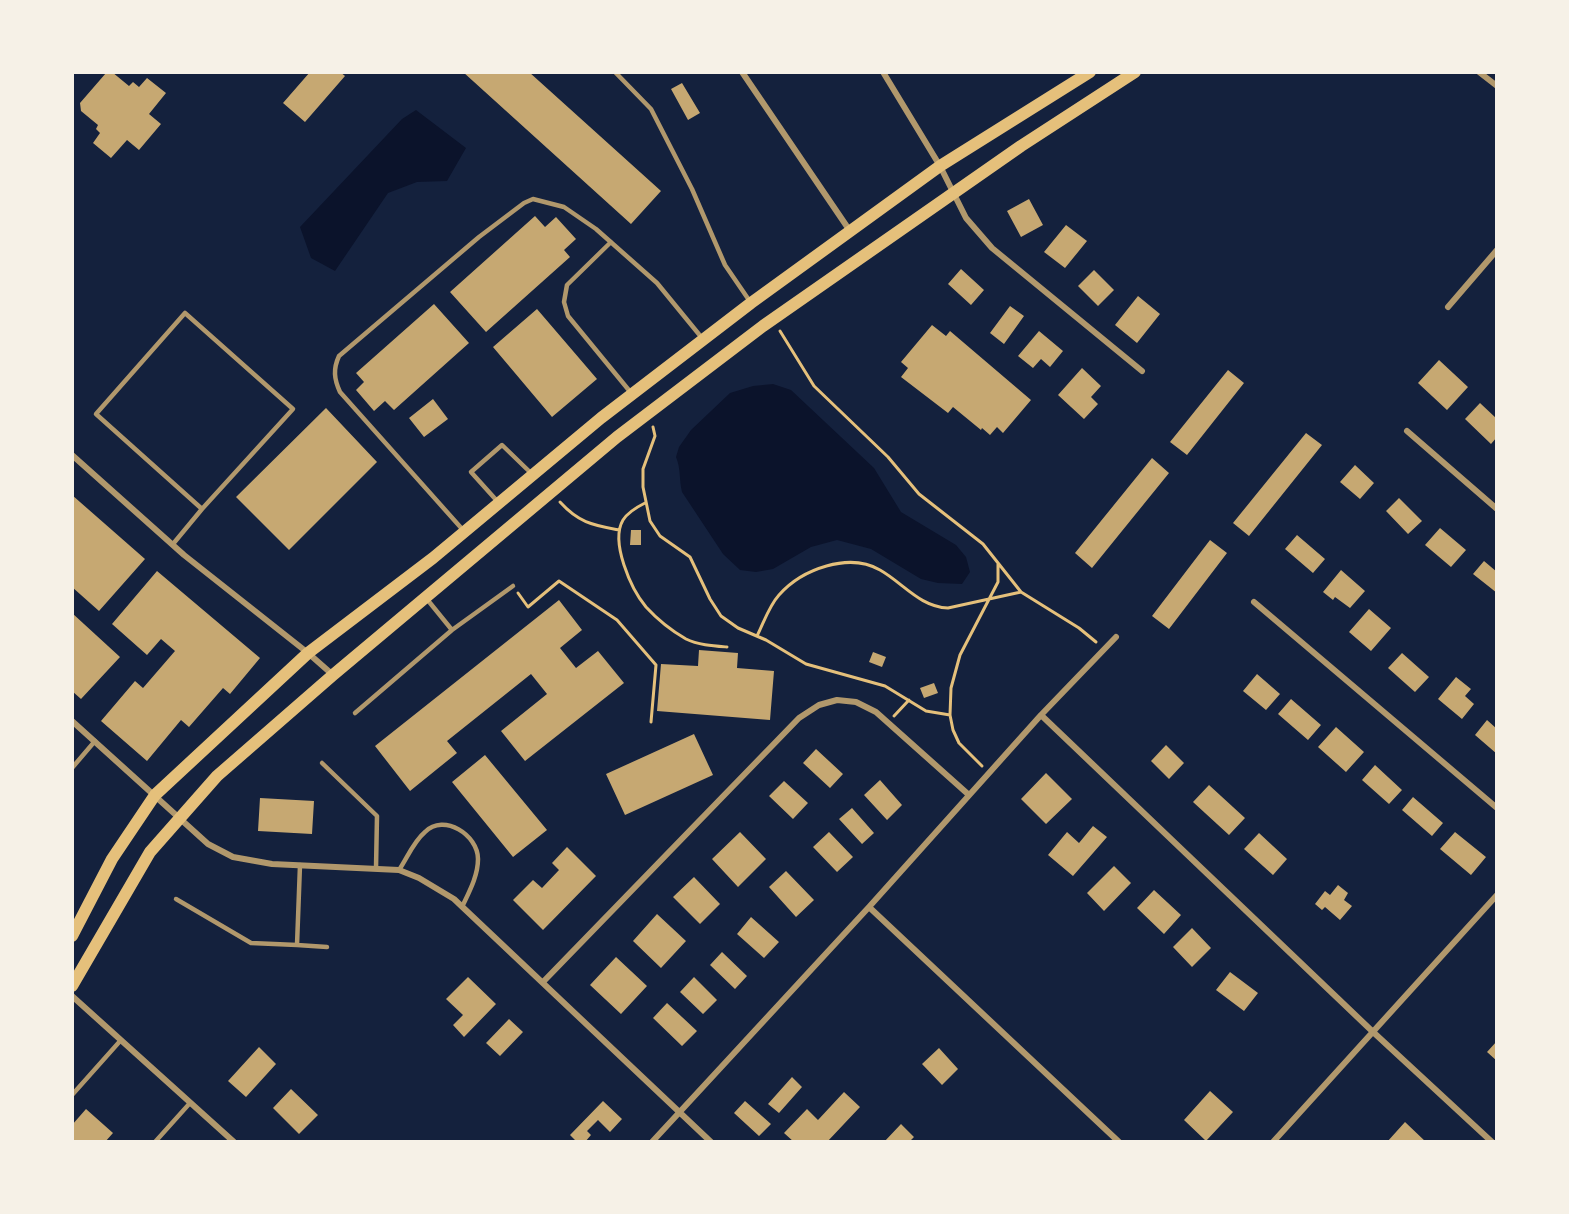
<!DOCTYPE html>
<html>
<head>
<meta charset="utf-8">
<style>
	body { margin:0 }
	#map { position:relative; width:1569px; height:1214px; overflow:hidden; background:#14213d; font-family:Helvetica,sans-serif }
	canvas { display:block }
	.frame { position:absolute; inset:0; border:74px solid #f6f1e7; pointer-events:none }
</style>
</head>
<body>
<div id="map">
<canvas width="1569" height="1214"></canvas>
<div class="frame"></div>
</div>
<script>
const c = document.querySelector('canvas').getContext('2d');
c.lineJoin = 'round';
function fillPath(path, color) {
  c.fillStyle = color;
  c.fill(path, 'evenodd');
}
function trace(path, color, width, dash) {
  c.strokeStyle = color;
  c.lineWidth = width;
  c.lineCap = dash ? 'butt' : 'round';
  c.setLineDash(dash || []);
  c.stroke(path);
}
fillPath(new Path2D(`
	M416,110l50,38 -19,33 -30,1 -29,11 -53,78 -24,-13 -11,-31 102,-108z
	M773,384l18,6 83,78 27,44 55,33 10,12 4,15 -8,12 -24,-1 -17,-4 -50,-30 -34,-9 -26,7 -38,22 -17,3 -16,-2 -17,-16 -41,-62c-3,-12 -1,-23 -6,-35l3,-10 12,-17 39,-37 23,-7z`), '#0b132b');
fillPath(new Path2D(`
	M112,72l17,14 4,-4 6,5 8,-9 19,15 -17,21 12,10 -22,26 -12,-10 -16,18 -18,-15 7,-10 -4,-4 2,-4 -17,-14 -1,-8 26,-30z
	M310,72h30l5,4 -40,46 -22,-19z
	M463,72h66l132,119 -30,33z
	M682,83l18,30 -12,7 -17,-31z
	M1029,199l14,26 -22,12 -14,-26z
	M535,216l10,11 11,-10 20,22 -12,11 6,7 -84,75 -36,-40z
	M1066,225l21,16 -22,27 -21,-16z
	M961,269l23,21 -13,15 -23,-21z
	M1094,270l20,20 -16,16 -20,-20z
	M1138,296l22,18 -23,29 -22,-18z
	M434,304l35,39 -75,67 -9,-9 -11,10 -18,-21 8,-8 -8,-9z
	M1010,306l14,10 -20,28 -14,-11z
	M537,309l60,70 -45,38 -59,-70z
	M932,325l14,11 4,-5 81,69 -28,33 -6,-6 -7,8 -8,-7 -1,2 -28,-23 -5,6 -47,-36 7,-9 -7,-6z
	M1039,331l24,20 -13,16 -9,-8 -8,9 -15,-12z
	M1439,360l29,27 -21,23 -29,-27z
	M1082,368l19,18 -10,11 7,7 -14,15 -26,-24z
	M1228,370l16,13 -57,72 -17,-13z
	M433,399l15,20 -24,18 -15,-19z
	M1480,403l17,16v18l-6,7 -26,-25z
	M326,408l51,54 -88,88 -53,-53z
	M1306,433l16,12 -73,91 -16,-13z
	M1152,458l17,15 -77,95 -17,-15z
	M1355,465l19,18 -14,16 -20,-17z
	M72,495l73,64 -46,52 -27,-24z
	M1399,498l23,23 -14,13 -22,-23z
	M1440,528l26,22 -15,17 -26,-22z
	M631,530h10v15h-11z
	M1297,535l28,24 -12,14 -28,-24z
	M1210,540l17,13 -58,76 -17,-13z
	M1484,561l13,11v21l-24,-19z
	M1341,570l24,21 -15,17 -15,-11 -2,3 -10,-8z
	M157,571l103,87 -30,36 -7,-6 -34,39 -8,-7 -34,41 -46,-40 34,-40 8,7 32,-37 -14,-12 -14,16 -35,-31z
	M559,600l23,30 -22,18 16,20 22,-17 26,32 -99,78 -24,-30 46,-37 -16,-20 -84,67 10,12 -47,38 -35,-45z
	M1369,609l22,19 -20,23 -22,-19z
	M72,613l48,44 -39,42 -9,-8z
	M699,650l39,3 -1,15 37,3 -4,49 -113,-9 4,-47 37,2z
	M873,652l13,5 -4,10 -13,-5z
	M1402,653l27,24 -14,15 -27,-24z
	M1257,674l23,20 -14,16 -23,-19z
	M1456,677l15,12 -6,7 9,8 -12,15 -24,-20z
	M934,683l4,10 -14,5 -4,-10z
	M1291,699l30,26 -13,15 -30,-26z
	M1487,720l10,9v25l-22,-19z
	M1336,727l28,25 -18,20 -28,-25z
	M694,734l19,41 -88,40 -19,-41z
	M1166,745l18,18 -15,16 -18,-18z
	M816,749l27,25 -13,14 -27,-25z
	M485,755l62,75 -34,27 -61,-75z
	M1375,765l27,25 -13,14 -27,-24z
	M1046,773l26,26 -26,25 -25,-25z
	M880,780l22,25 -15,15 -23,-25z
	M784,781l24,22 -15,16 -24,-23z
	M1209,785l36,33 -16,17 -36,-33z
	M1413,797l30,26 -11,13 -30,-26z
	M260,798l54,3 -2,33 -54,-3z
	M852,808l22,25 -12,11 -23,-25z
	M1093,826l14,11 -34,39 -25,-21 19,-23 12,11z
	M740,832l26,27 -28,28 -26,-28z
	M829,832l24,25 -16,15 -24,-25z
	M1455,832l31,25 -15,18 -31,-26z
	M1259,833l28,26 -14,16 -29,-26z
	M567,847l29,29 -53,54 -30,-30 20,-20 9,8 17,-18 -7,-7z
	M1114,866l17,17 -27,28 -17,-18z
	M786,871l28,29 -18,17 -27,-30z
	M694,877l26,27 -20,20 -27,-27z
	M1338,885l10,8 -4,7 8,6 -12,14 -15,-13 -3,3 -7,-6 10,-13 5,4z
	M1154,890l27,25 -17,19 -27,-26z
	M657,914l29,27 -25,27 -28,-27z
	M751,917l28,25 -15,16 -27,-24z
	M1192,928l19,20 -19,19 -19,-20z
	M722,952l25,24 -12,13 -25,-24z
	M616,957l31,29 -26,28 -31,-29z
	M1230,972l28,21 -14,18 -28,-21z
	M468,977l28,27 -32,33 -11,-12 10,-10 -17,-16z
	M694,977l23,23 -14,14 -23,-22z
	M667,1003l30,28 -15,15 -29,-28z
	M509,1019l14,13 -23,24 -14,-13z
	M1497,1041v20l-10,-9z
	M259,1047l17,17 -30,33 -18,-16z
	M939,1048l19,21 -16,16 -20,-21z
	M792,1077l10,10 -23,26 -11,-9z
	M291,1089l27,26 -19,19 -26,-26z
	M1210,1091l23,21 -27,29 -22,-21z
	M844,1092l16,15 -33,35h-33l-10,-9 23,-24 11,11z
	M603,1101l19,18 -12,13 -12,-12 -11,11 4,4 -6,7h-8l-7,-7z
	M745,1101l26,23 -12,12 -25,-23z
	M86,1109l27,24 -8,9h-33v-17z
	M1405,1122l21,20h-39z
	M901,1124l13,13 -5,5h-25z`), '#c6a872');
trace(new Path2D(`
	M780,331l34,55 74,71 31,37 64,50 38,48 58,36 17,14
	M653,427l2,9 -12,33v18l7,34 10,15 30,21 20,42 11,17 17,12 28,12 40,24 79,22 41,25 24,4
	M560,502c19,21 33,23 59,28
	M645,503c-8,4 -17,9 -22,17 -13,22 8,69 23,87 11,12 26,24 40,32 12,6 28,7 41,8
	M518,593l10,14 31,-26 58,39 39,45 -5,57
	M757,636c7,-14 12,-30 22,-41 23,-26 70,-43 101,-25 23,13 40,37 68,38l73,-16
	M894,716l15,-16
	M982,766l-23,-23 -6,-13 -3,-15 1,-27 9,-33 38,-73v-18`), '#e5c07b', 3);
trace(new Path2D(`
	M615,72l36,37 41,80 33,76 26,38
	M611,242l-44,43 -3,17 4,14 64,78
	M498,502l-27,-30 31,-27 31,30
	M463,530l-123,-138c-6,-13 -7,-23 -1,-36l140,-119 45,-34 9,-4 31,8 32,22 61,54 45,55
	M173,544l29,-35 91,-100 -108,-96 -89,101 106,95
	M452,630l61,-44
	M355,713l97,-83 -26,-32
	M322,763l55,53 -1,52
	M72,768l23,-27
	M300,865l-3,80 30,2
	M399,870c8,-12 15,-29 26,-38 19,-19 53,3 53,27 0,17 -9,33 -16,48
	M176,899l75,44 46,2
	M72,1095l49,-55
	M155,1142l35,-39`), '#b1986c', 4.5);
trace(new Path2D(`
	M742,72l108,159
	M883,72l57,94 26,52 26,30 150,123
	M1479,72l18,14
	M1448,307l49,-57
	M1407,431l90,78
	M72,455l112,100 124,98 25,22
	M1254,602l243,206
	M1041,715l331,316 120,111
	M72,721l136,123 25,13 39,7 127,6 20,8 35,21 257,243
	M869,907l250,235
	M543,982l256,-264 20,-13 18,-5 19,2 20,10 93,83
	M72,996l162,146
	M652,1142l217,-235 172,-192 75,-78
	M1273,1142l224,-247`), '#b1986c', 6);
trace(new Path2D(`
	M72,936l40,-77 43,-64 153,-142 125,-95 168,-140 150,-115 189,-137 150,-94
	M72,986l78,-134 67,-76 116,-101 284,-238 146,-111 258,-180 114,-74`), '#e5c07b', 12);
</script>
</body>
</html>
